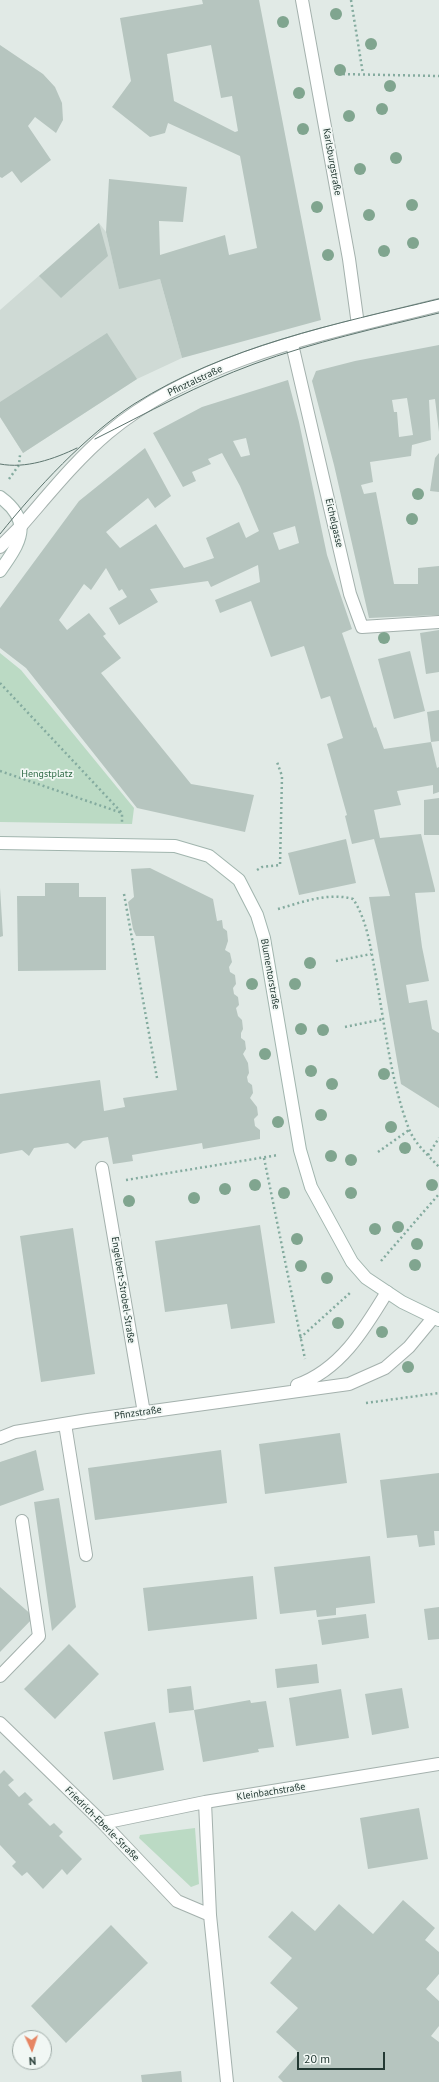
<!DOCTYPE html>
<html>
<head>
<meta charset="utf-8">
<style>
	body { margin:0 }
	#map { position:relative; width:439px; height:2082px; overflow:hidden; background:#e1eae6; font-family:"PT Sans",sans-serif }
	canvas { display:block }
	.north { position:absolute; left:12px; top:2030px; width:40px; height:40px; box-sizing:border-box; background:#f1f7f4; border:1px solid #9faba7; border-radius:50%; rotate:177deg; font-size:11px; font-weight:700; line-height:16px; text-align:center; color:#233933 }
	.north::after { content:''; display:block; margin:auto; width:14px; height:18px; background:#e68563; clip-path:polygon(50% 0,100% 100%,50% 72%,0 100%) }
	.scale { position:absolute; left:297px; top:2052px; width:88px; height:18px; box-sizing:border-box; border:2px solid #233933; border-top:0; padding-left:5px; font-size:12px; line-height:14px; white-space:nowrap; color:#233933; -webkit-text-stroke:3px #f1f7f4; paint-order:stroke }
</style>
</head>
<body>
<div id="map">
<canvas width="439" height="2082"></canvas>
<div class="north">N</div>
<div class="scale">20 m</div>
</div>
<script>
const c = document.querySelector('canvas').getContext('2d');
c.lineJoin = 'round';
function fillPath(path, color) {
  c.fillStyle = color;
  c.fill(path, 'evenodd');
}
function trace(path, color, width, dash) {
  c.strokeStyle = color;
  c.lineWidth = width;
  c.lineCap = dash ? 'butt' : 'round';
  c.setLineDash(dash || []);
  c.stroke(path);
}
function label(font, color, halo, rows, align = 'center') {
  c.font = font + ' "PT Sans",sans-serif';
  c.lineWidth = 3.5;
  c.setLineDash([]);
  c.textBaseline = 'middle';
  c.strokeStyle = halo;
  c.fillStyle = color;
  for (const [text, x, y, turn = 0] of rows) {
    c.save();
    c.translate(x, y);
    c.rotate((+turn || 0) * Math.PI / 180);
    c.textAlign = isNaN(turn) ? turn : align;
    if (halo) c.strokeText(text, 0, 0);
    c.fillText(text, 0, 0);
    c.restore();
  }
}
fillPath(new Path2D(`
	M99,223l7,9 13,56 41,-9 22,79 -45,21 -114,74 -23,-36v-107z`), '#cfdad5');
fillPath(new Path2D(`
	M0,653l21,17 113,138 -2,16 -132,-2z
	M195,1828l4,56 -8,3 -52,-49 1,-3z`), '#bbdac4');
fillPath(new Path2D(`
	M202,0h57l62,320 -139,38 -22,-79 -41,10 -13,-57 3,-53 78,8 -4,35 -24,-1 1,34 65,-20 4,20 28,-7 -17,-92 -72,-33 -3,10 -15,4 -38,-30 19,-26 -11,-63 83,-14zM211,45l10,53 11,-2 6,35 -3,1 -61,-31 -7,-47z
	M0,45l43,29 12,13 7,16 1,17 -7,13 -21,-16 -7,9 23,34 -30,23 -9,-12 -10,7 -2,-1z
	M99,223l9,33 -47,42 -22,-22z
	M107,333l30,46 -114,74 -23,-36v-15z
	M439,345v87l-4,-33 -6,1 2,40 -19,5 -1,11 -41,6 3,20 -12,3 3,9 12,-2 18,92h24v-16l21,-2v49l-70,3 -35,-153 -22,-84 4,-10 39,-10zM407,398l6,37 -14,2 -2,-25h-3l-2,-12z
	M288,380l11,42 28,133 25,74 -10,4 32,95 2,-1 8,22 47,-7 -4,-30 12,-2v31l-8,1 6,26 2,-1v25l-6,2v-9l-36,6 4,14 -27,5 6,28 41,-4 14,56v2l-20,1 7,54 7,34 -23,4 3,18 18,-3 5,29 7,4v75l-38,-24 -32,-187 21,-1 -16,-57 -22,5 -7,-28 2,-1 -20,-71 16,-6 -13,-42 -9,3 -17,-53 -33,11 -20,-56 -31,12 -5,-13 45,-18 -2,-17 -47,22 -3,-6 -58,8 8,13 -39,23 -10,-17 18,-11 -5,-8 -3,2 -13,-23 -15,22 -7,-6 -25,36 8,10 22,-17 17,21 -3,2 18,22 -20,15 90,111 63,11 -9,37 -108,-24 -111,-140 -26,-20v-40l79,-107 66,-53 26,48 -16,12 -7,-10 -42,34 14,16 36,-24 28,44 30,-10 -8,-20 33,-16 7,16 13,-7 -19,-45 -18,-33 -14,6 3,5 -19,8 4,9 -13,6 -30,-54 49,-26zM246,438l4,17 -9,2 -8,-16zM295,526l4,17 -20,7 -6,-17z
	M439,453v39l-9,-1 5,-33z
	M439,630v42l-13,2 -6,-41z
	M410,651l15,60 -31,8 -16,-60z
	M439,798v37h-15v-35z
	M346,839l10,44 -57,12 -11,-42z
	M150,868l63,31 4,22 5,-1 1,8 4,3 1,10 -3,9 5,3 2,9 -3,5 1,5 5,3 1,9 -3,4 1,6 4,3 1,8 -3,3 2,8 4,4 1,9 -2,4v5l4,3 1,8 -3,5 5,9 1,10 -2,4 1,5 4,3 1,8 -3,5 7,9 1,8 -4,4 1,7 5,4v9l-57,10 -1,-6 -70,12 1,6 -20,3 -5,-27 -25,4 -8,8 -7,-6 -34,5 -5,8 -7,-6 -22,4v-60l100,-14 4,31 21,-4 -2,-9 54,-8 -23,-154h-18l-3,-7 -5,-27 6,-5 -3,-28z
	M45,883h34v14h27v73l-88,1 -1,-75h28z
	M0,888l3,48 -3,1z
	M260,1225l15,98 -44,6 -4,-25 -62,8 -10,-71z
	M73,1228l22,146 -54,8 -21,-146z
	M340,1433l7,50 -82,11 -6,-50z
	M36,1450l8,40 -44,16v-44z
	M221,1450l6,53 -132,17 -7,-52z
	M439,1473v58h-5l1,14 -16,2 -2,-12 -30,3 -7,-58z
	M59,1498l17,109 -24,24 -18,-129z
	M370,1556l5,47 -39,5v7l-19,2 -1,-7 -36,4 -6,-47z
	M253,1576l4,43 -109,12 -5,-43z
	M0,1587l34,30 -34,35z
	M439,1607v32l-11,1 -4,-31z
	M366,1614l3,24 -47,7 -4,-25z
	M69,1644l30,30 -44,45 -31,-30z
	M317,1664l2,19 -42,5 -2,-19z
	M191,1686l3,24 -25,3 -2,-24z
	M402,1688l7,40 -37,7 -7,-41z
	M341,1689l8,49 -53,8 -7,-48z
	M250,1700l1,3 15,-2 8,46 -16,2 1,3 -56,10 -9,-52z
	M155,1722l9,48 -51,10 -9,-48z
	M4,1770l10,10 -6,5 11,12 6,-5 8,8 -5,4 22,22 4,-3 9,9 -4,4 23,23 -15,16 -5,-6 -19,20 -16,-17 -5,4 -10,-10 4,-4 -16,-17v-71z
	M419,1808l9,51 -60,10 -8,-51z
	M403,1900l32,28 -10,12 14,12v22l-13,15 13,12v25l-8,10 8,6v40h-156l-5,-5 21,-24 -23,-21 22,-24 -28,-25 22,-25 -24,-21 24,-26 23,20 24,-27 34,30z
	M111,1925l37,38 -82,80 -35,-37z
	M181,2071l1,11h-40l-1,-7z`), '#b6c5bf');
const service = new Path2D(`
	M0,547l21,-21
	M65,1424l21,131
	M0,1676l39,-40 -17,-115`);
const minor = new Path2D(`
	M302,0l47,259 9,66
	M292,344l58,250 12,33 77,-5
	M21,526c28,-32 54,-65 87,-93 89,-75 220,-100 331,-128
	M102,1168l42,245
	M297,1385c43,-15 67,-55 90,-93
	M0,1438l15,-6 73,-12 261,-36 36,-16 24,-21 24,-29
	M0,1723l103,100 74,78 33,14 17,167
	M205,1802l5,113
	M103,1823l102,-21 234,-38`);
const secondary = new Path2D(`
	M0,497c34,25 20,46 0,74
	M0,843l175,3 34,10 30,24 18,35 7,23 36,212 11,37 41,75 14,16 36,24 37,18`);
trace(service, '#a4b1ad', 14);
trace(minor, '#a4b1ad', 14);
trace(secondary, '#a1b5ae', 14);
trace(new Path2D(`
	M351,0l12,74
	M338,74l101,2
	M9,479l10,-14 1,-10
	M0,683l122,130v11
	M0,771l122,42
	M257,870l5,-3 18,-2 2,-89 -5,-14
	M124,894l33,184
	M278,909c25,-7 50,-17 75,-10 13,19 17,45 21,67 10,52 16,114 35,163 6,15 19,26 30,38
	M336,961l35,-7
	M345,1027l39,-8
	M378,1152l31,-22
	M428,1155l11,-17
	M264,1158l41,201
	M126,1180l152,-25
	M381,1261l58,-67
	M300,1338l51,-46
	M366,1403l73,-10`), '#84ab9f', 2.5, [2, 3]);
trace(service, '#fff', 12);
trace(minor, '#fff', 12);
trace(secondary, '#fff', 12);
trace(new Path2D(`
	M95,439c52,-26 104,-55 159,-75 60,-22 123,-36 185,-51
	M0,464c26,5 54,-5 77,-16
	M0,534c36,-45 86,-99 134,-130 92,-58 201,-80 305,-105`), '#5d756f', 1);
c.fillStyle = '#80a58f';
for (const [x, y] of [
	[336,14],
	[283,22],
	[371,44],
	[340,70],
	[390,86],
	[299,93],
	[382,109],
	[349,116],
	[303,129],
	[396,158],
	[360,169],
	[412,205],
	[317,207],
	[369,215],
	[413,243],
	[384,251],
	[328,255],
	[418,494],
	[412,519],
	[384,638],
	[310,963],
	[252,984],
	[295,984],
	[301,1029],
	[323,1030],
	[265,1054],
	[311,1071],
	[384,1074],
	[332,1084],
	[321,1115],
	[278,1122],
	[391,1127],
	[405,1148],
	[331,1156],
	[351,1160],
	[255,1185],
	[432,1185],
	[225,1189],
	[284,1193],
	[351,1193],
	[194,1198],
	[129,1201],
	[398,1227],
	[375,1229],
	[297,1239],
	[417,1244],
	[415,1265],
	[301,1266],
	[327,1278],
	[338,1323],
	[382,1332],
	[408,1367]
]) {
  c.beginPath();
  c.arc(x, y, 6, 0, 2 * Math.PI);
  c.fill();
}
label('10px', '#233933', '#f1f7f4', [
	["Karlsburgstraße",332,162,80],
	["Pfinztalstraße",195,381,-25],
	["Eichelgasse",334,523,77],
	["Blumentorstraße",270,974,80],
	["Engelbert-Strobel-Straße",123,1290,81],
	["Pfinzstraße",138,1413,-8],
	["Kleinbachstraße",271,1792,-9],
	["Friedrich-Eberle-Straße",102,1824,45]
]);
label('10px', '#316c48', '#f1f7f4', [
	["Hengstplatz",47,774]
]);
</script>
</body>
</html>
